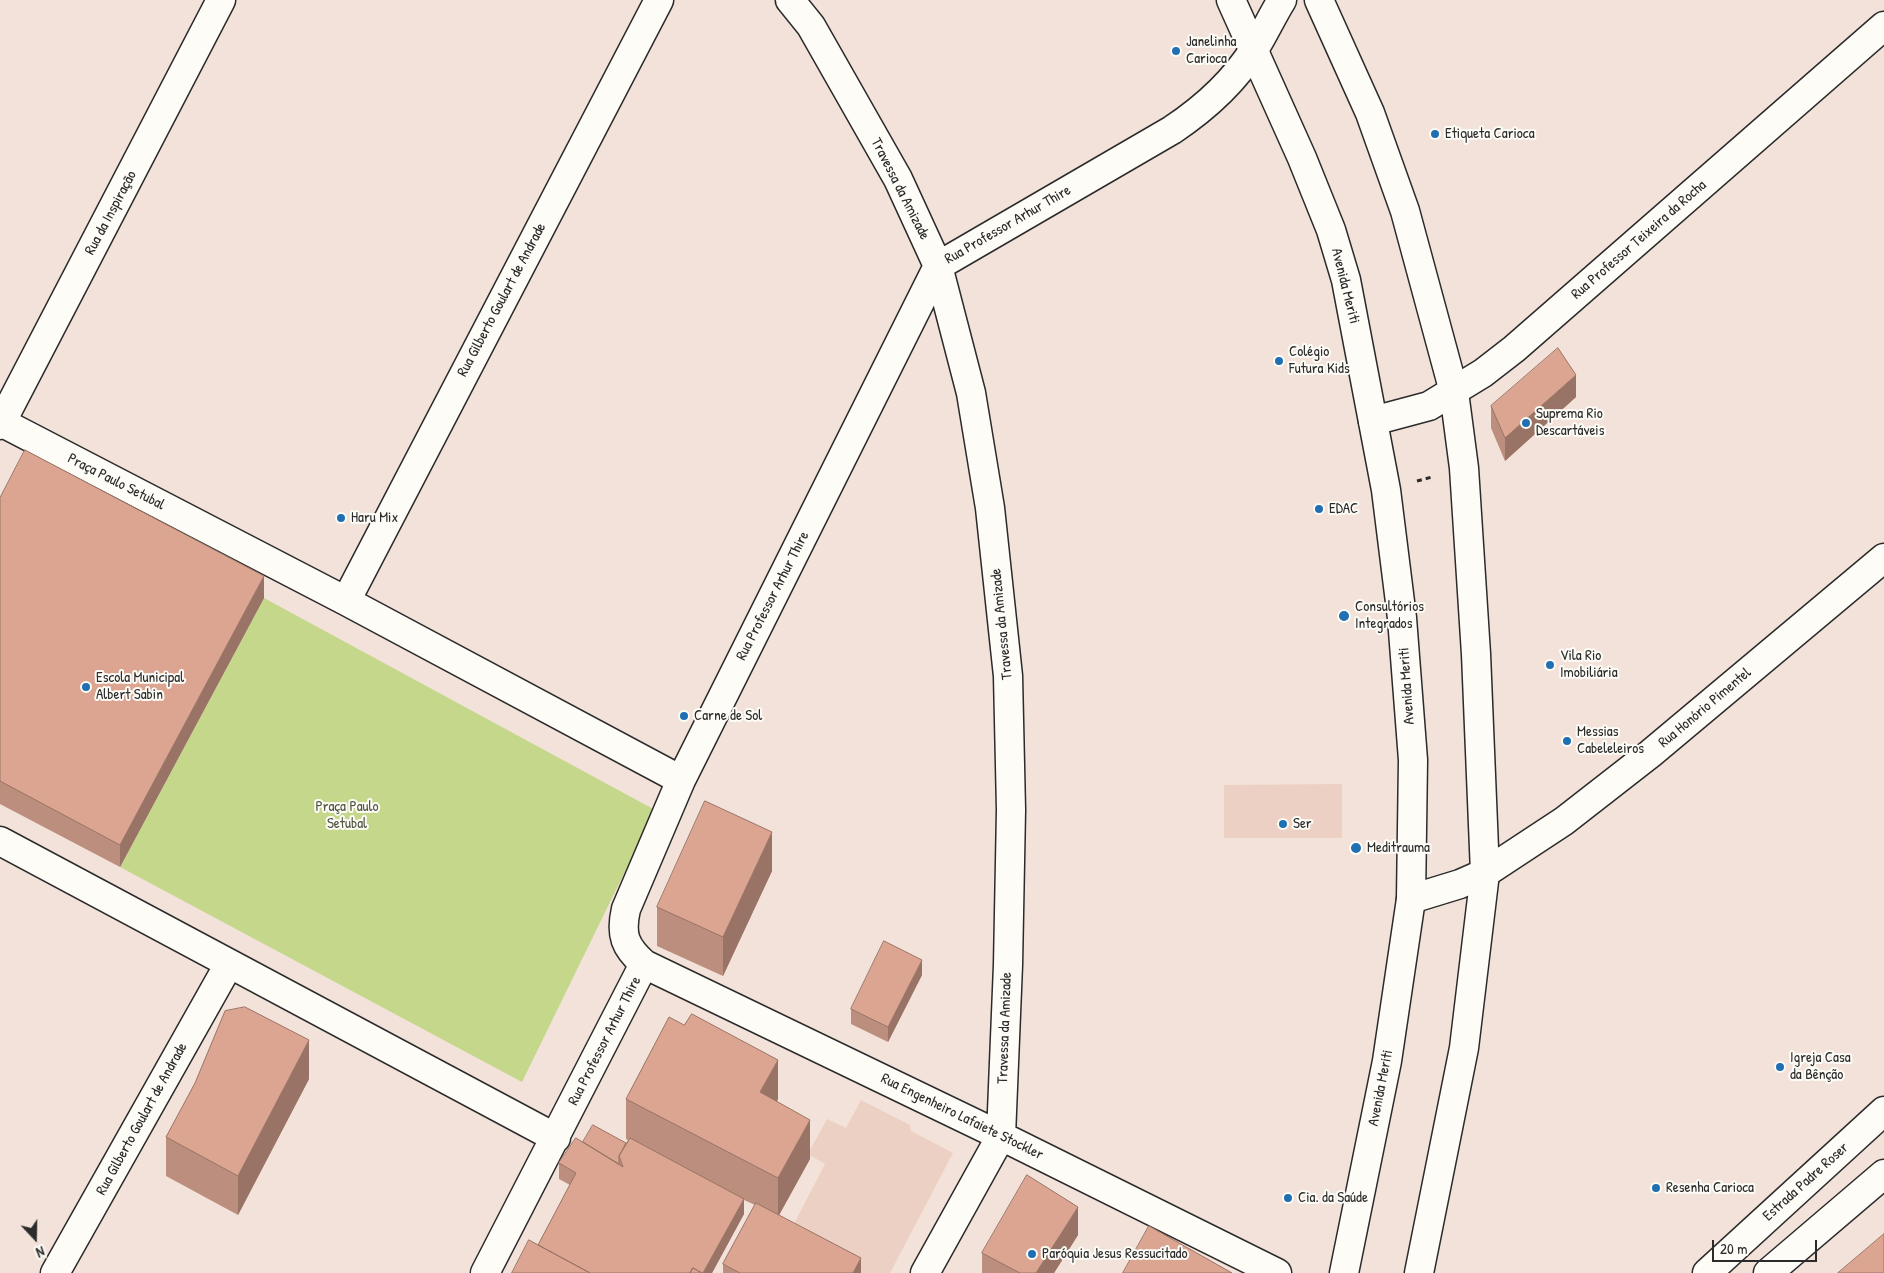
<!DOCTYPE html>
<html>
<head>
<meta charset="utf-8">
<style>
	body { margin:0 }
	#map { position:relative; width:1884px; height:1273px; overflow:hidden; background:#f3e2d9; font-family:"Patrick Hand",sans-serif }
	canvas { display:block }
	.north { position:absolute; left:10px; top:1213px; width:50px; height:50px; -webkit-text-stroke:4px #fdfcf7; paint-order:stroke; rotate:159deg; font-size:14px; font-weight:700; line-height:20px; text-align:center; color:#2b2b2b }
	.north::after { content:''; display:block; margin:auto; width:18px; height:22px; background:#2b2b2b; clip-path:polygon(50% 0,100% 100%,50% 72%,0 100%) }
	.scale { position:absolute; left:1712px; top:1240px; width:105px; height:22px; box-sizing:border-box; border:2px solid #2b2b2b; border-top:0; padding-left:6px; font-size:15px; line-height:18px; white-space:nowrap; color:#2b2b2b; -webkit-text-stroke:4px #fdfcf7; paint-order:stroke }
</style>
</head>
<body>
<div id="map">
<canvas width="1884" height="1273"></canvas>
<div class="north">N</div>
<div class="scale">20 m</div>
</div>
<script>
const c = document.querySelector('canvas').getContext('2d');
c.lineJoin = 'round';
function fillPath(path, color) {
  c.fillStyle = color;
  c.fill(path, 'evenodd');
}
function trace(path, color, width, dash) {
  c.strokeStyle = color;
  c.lineWidth = width;
  c.lineCap = dash ? 'butt' : 'round';
  c.setLineDash(dash || []);
  c.stroke(path);
}
function label(font, color, halo, rows, align = 'center') {
  c.font = font + ' "Patrick Hand",sans-serif';
  c.lineWidth = 4;
  c.setLineDash([]);
  c.textBaseline = 'middle';
  c.strokeStyle = halo;
  c.fillStyle = color;
  for (const [text, x, y, turn = 0] of rows) {
    c.save();
    c.translate(x, y);
    c.rotate((+turn || 0) * Math.PI / 180);
    c.textAlign = isNaN(turn) ? turn : align;
    if (halo) c.strokeText(text, 0, 0);
    c.fillText(text, 0, 0);
    c.restore();
  }
}
fillPath(new Path2D(`
	M1342,784v54h-118v-53z
	M861,1100l49,25 1,6 42,22 -63,120h-48l-58,-30 41,-79 -17,-10 19,-35 19,9z`), '#ecd0c4');
fillPath(new Path2D(`
	M264,598l391,212 -133,272 -402,-215z`), '#c4d78b');
const street = new Path2D(`
	M790,0l21,26 87,153 40,87 33,127 19,115 18,168 3,134 -3,155 -7,171 -76,137
	M1373,421l56,-15 54,-33 31,-24 370,-323
	M1,422l345,179 335,179
	M0,425l221,-425
	M346,601l313,-601
	M0,841l556,297
	M1411,899l49,-15 25,-11 79,-52 86,-67 234,-196
	M644,964l357,172 276,137
	M55,1273l174,-309
	M485,1273l159,-309c-19,-17 -24,-29 -18,-55l55,-129 257,-514 234,-136c33,-22 62,-48 83,-82 10,-16 17,-32 27,-48`);
const primary = new Path2D(`
	M1231,0l71,158 29,72 15,50 40,210 16,128 11,142 -2,139 -24,162 -43,212
	M1319,0l51,113 35,98 49,181 10,76 12,186 9,219 -21,175 -45,225
	M1707,1273l177,-162
	M1768,1273l116,-99`);
trace(street, '#2b2b2b', 31);
trace(primary, '#2b2b2b', 31);
trace(new Path2D(`
	M1417,481l15,-4`), '#2b2b2b', 3, [5, 4]);
trace(street, '#fdfcf7', 28);
trace(primary, '#fdfcf7', 28);
fillPath(new Path2D(`
	M1576,397l-71,64 -14,-33v-22z
	M0,498l264,100 -144,269 -120,-63z
	M772,871l-49,105 -66,-30v-39z
	M922,975l-34,67 -37,-18v-15z
	M309,1079l-71,136 -72,-39v-39z
	M626,1099h152l-1,2 33,58 -31,56 82,58h-138v-9l32,-59 -11,-5v14l-32,59h-200l26,-28 32,-60 -11,-6v-16l24,-21 43,1 2,-3 -2,-1z
	M1078,1235l-24,38h-72v-20z`), '#bc8e7e');
fillPath(new Path2D(`
	M1576,375v22l-71,64v-23z
	M264,576v22l-144,269v-22z
	M772,832v39l-49,105v-39z
	M922,960v15l-34,67v-15z
	M309,1040v39l-71,136v-39z
	M778,1060v39l-18,33v-40z
	M810,1120v39l-32,58v-39z
	M744,1199v15l-32,59h-9z
	M1078,1207v28l-24,38h-18z
	M861,1258v15h-8z`), '#997466');
const building = new Path2D(`
	M1558,348l18,27 -71,63 -14,-32z
	M25,450l239,126 -144,269 -120,-64v-283z
	M705,801l67,31 -49,105 -66,-30z
	M884,941l38,19 -34,67 -37,-18z
	M245,1007l64,33 -71,136 -72,-39 29,-54 30,-72z
	M692,1014l86,46 -18,32 50,28 -32,58 -152,-79 43,-82 15,8z
	M593,1125l33,18 -7,13v8l-36,-22z
	M576,1138l47,29 -4,-11 11,-18 114,61 -41,74h-1l-9,-5 -3,5h-100l-52,-28 38,-72 -17,-10z
	M1027,1175l51,32 -42,66h-16l-38,-20z
	M756,1203l105,55 -8,15h-113l-17,-9z
	M1149,1226l83,47h-109z
	M1884,1234v39h-46z
	M529,1240l61,33h-78z
	M693,1268l9,5h-12z`);
fillPath(building, '#dba592');
trace(building, '#997466', 1);
for (const [x, y, r, color] of [
	[1176,51,5,"#1f6fb2"],
	[1435,134,5,"#1f6fb2"],
	[1279,361,5,"#1f6fb2"],
	[1526,423,5,"#1f6fb2"],
	[1319,509,5,"#1f6fb2"],
	[341,518,5,"#1f6fb2"],
	[1344,616,6,"#1f6fb2"],
	[1550,665,5,"#1f6fb2"],
	[86,687,5,"#1f6fb2"],
	[684,716,5,"#1f6fb2"],
	[1567,741,5,"#1f6fb2"],
	[1283,824,5,"#1f6fb2"],
	[1356,848,6,"#1f6fb2"],
	[1780,1067,5,"#1f6fb2"],
	[1656,1188,5,"#1f6fb2"],
	[1288,1198,5,"#1f6fb2"],
	[1032,1254,5,"#1f6fb2"]
]) {
  const dot = new Path2D();
  dot.arc(x, y, r, 0, 2 * Math.PI);
  c.fillStyle = color;
  c.fill(dot);
  trace(dot, '#fdfcf7', 2);
}
label('15px', '#2b2b2b', '#fdfcf7', [
	["Janelinha",1186,42],
	["Carioca",1186,59],
	["Etiqueta Carioca",1445,134],
	["Colégio",1289,352],
	["Futura Kids",1289,369],
	["Suprema Rio",1536,414],
	["Descartáveis",1536,431],
	["EDAC",1329,509],
	["Haru Mix",351,518],
	["Consultórios",1355,607],
	["Integrados",1355,624],
	["Vila Rio",1560,656],
	["Imobiliária",1560,673],
	["Escola Municipal",96,678],
	["Albert Sabin",96,695],
	["Carne de Sol",694,716],
	["Messias",1577,732],
	["Cabeleleiros",1577,749],
	["Ser",1293,824],
	["Meditrauma",1367,848],
	["Igreja Casa",1790,1058],
	["da Bênção",1790,1075],
	["Resenha Carioca",1666,1188],
	["Cia. da Saúde",1298,1198],
	["Paróquia Jesus Ressucitado",1042,1254]
], 'left');
label('15px', '#2b2b2b', '#fdfcf7', [
	["Travessa da Amizade",900,189,63],
	["Rua da Inspiração",111,213,-62],
	["Rua Professor Arhur Thire",1008,225,-30],
	["Rua Professor Teixeira da Rocha",1639,240,-41],
	["Avenida Meriti",1345,286,76],
	["Rua Gilberto Goulart de Andrade",502,300,-62],
	["Praça Paulo Setubal",116,482,27],
	["Rua Professor Arhur Thire",773,596,-63],
	["Travessa da Amizade",1002,624,-96],
	["Avenida Meriti",1407,686,-94],
	["Rua Honório Pimentel",1705,708,-40],
	["Travessa da Amizade",1005,1028,-88],
	["Rua Professor Arhur Thire",605,1041,-63],
	["Avenida Meriti",1381,1088,-79],
	["Rua Engenheiro Lafaiete Stockler",962,1117,26],
	["Rua Gilberto Goulart de Andrade",142,1119,-61],
	["Estrada Padre Roser",1806,1182,-42]
]);
label('15px', '#515643', '#fdfcf7', [
	["Praça Paulo",347,807],
	["Setubal",347,824]
]);
</script>
</body>
</html>
